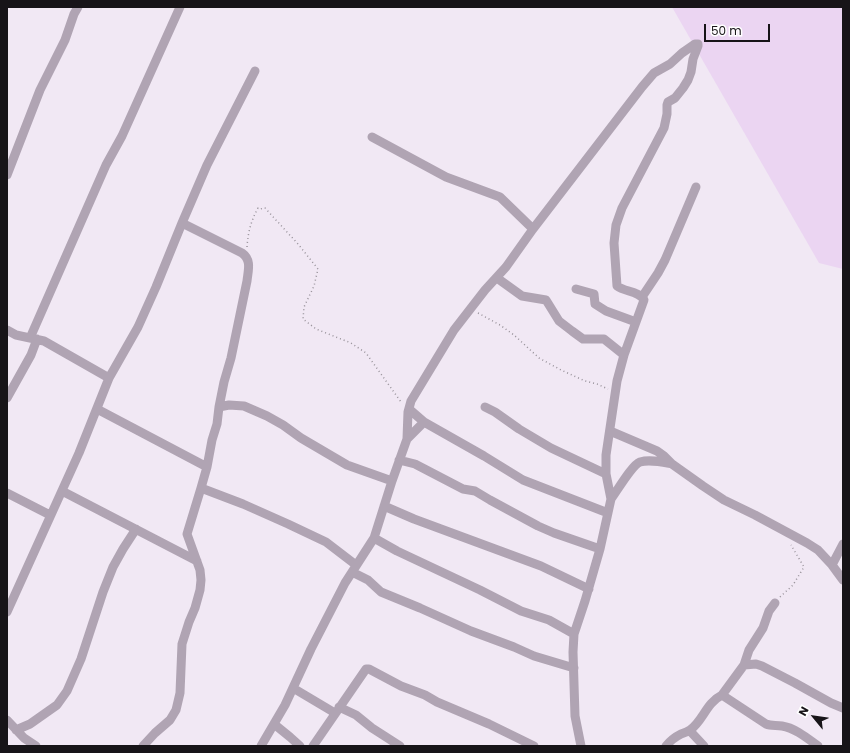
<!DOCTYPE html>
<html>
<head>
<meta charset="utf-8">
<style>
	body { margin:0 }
	#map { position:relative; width:850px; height:753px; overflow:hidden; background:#f1e8f4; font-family:Poppins,sans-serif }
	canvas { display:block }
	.frame { position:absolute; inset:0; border:8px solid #171418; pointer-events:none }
	.north { position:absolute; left:794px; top:697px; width:40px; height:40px; -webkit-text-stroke:3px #fff; paint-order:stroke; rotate:299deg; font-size:11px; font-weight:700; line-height:16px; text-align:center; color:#171418 }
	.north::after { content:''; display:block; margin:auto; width:14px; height:18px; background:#171418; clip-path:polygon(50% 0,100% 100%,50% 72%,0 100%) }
	.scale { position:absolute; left:704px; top:24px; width:66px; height:18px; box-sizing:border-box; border:2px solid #171418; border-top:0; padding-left:5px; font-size:12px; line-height:14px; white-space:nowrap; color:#171418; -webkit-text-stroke:3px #fff; paint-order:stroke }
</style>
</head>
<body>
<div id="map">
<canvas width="850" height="753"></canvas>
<div class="frame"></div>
<div class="north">N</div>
<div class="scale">50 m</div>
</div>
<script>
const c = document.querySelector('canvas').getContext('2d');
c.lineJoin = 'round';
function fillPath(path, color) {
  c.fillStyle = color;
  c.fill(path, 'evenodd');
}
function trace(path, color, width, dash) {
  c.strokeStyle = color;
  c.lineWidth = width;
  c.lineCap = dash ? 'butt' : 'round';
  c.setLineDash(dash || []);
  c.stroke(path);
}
fillPath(new Path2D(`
	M672,7h171v262l-24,-6z`), '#ebd5f2');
trace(new Path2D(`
	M247,247c1,-15 4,-26 11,-39l2,1 5,-1 33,36 20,25 -4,17 -10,21 -1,12 13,10 35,14 15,10 35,49
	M478,313l22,12 14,10 25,23 22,12 24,11 12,3 11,5
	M780,597l13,-12 11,-18 -13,-22`), '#98929a', 1.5, [1, 3]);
trace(new Path2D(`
	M372,137l74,40 54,20 33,32
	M7,175l33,-85 25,-50 9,-26 4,-7
	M497,278l25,18 24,4 13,21 13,10 11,8h21l20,16
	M576,289l18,5 1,10 11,7 30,11
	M642,297l16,-24 7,-13 31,-73
	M7,330l9,5 28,6 65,37
	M30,338l76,-173 16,-29 58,-129
	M7,398l24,-43 6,-16
	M219,407l10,-2 15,1 23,10 16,9 18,13 46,27 45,16
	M485,407l10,5 24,17 32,19 55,26
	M97,409l110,58
	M409,409l15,13
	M610,431l47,20 7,5 8,8 31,22 21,14 31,15 52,28 11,7 14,15 11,15
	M407,439l17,-17 60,34 39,24 85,33
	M399,460l16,4 48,25 12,2 15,9 48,26 16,7 46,16
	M201,488l42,16 45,20 38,18 30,23
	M62,491l135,70
	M7,493l43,22
	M611,499c6,-8 21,-34 29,-37 10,-3 22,0 32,2
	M384,506l30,13 127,47 48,23
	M374,538l23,13 83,39 41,21 28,9 25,14
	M832,565l11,-21
	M352,572l16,8 13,12 39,16 51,23 43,16 20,9 40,12
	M7,612l72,-159 30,-75 29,-51 18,-40 26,-64 25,-58 48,-94
	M744,665l12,-1 6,2 33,17 36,20 12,5
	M293,688l42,25
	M722,695l22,-30 5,-15 14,-22 6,-17 6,-8
	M339,707l17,8 16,13 28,18
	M7,720l17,18 12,8
	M274,724l16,13 10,9
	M16,730l14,-6 27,-19 10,-14 14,-32 22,-67 10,-25 10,-18 13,-20
	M690,731l14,15
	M143,746l12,-13 15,-13 6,-10 4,-17 2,-49 7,-22 6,-14 5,-18 1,-10 -1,-10 -13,-36 14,-46 6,-21 5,-27 5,-16 2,-17 5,-25 7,-24 16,-77c1,-10 5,-21 -5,-28l-60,-30
	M261,746l24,-41 26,-56 34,-66 29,-45 18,-57 15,-42 1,-27 3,-11 43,-71 31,-40 21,-23 27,-38 109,-142 12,-14 16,-9 12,-11 13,-9h3v2l-5,13 -2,13 -3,8 -5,8 -8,10 -7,4 -1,3v9l-3,14 -42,80 -6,17 -2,18 3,43c8,6 22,5 27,14l-20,55 -7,26 -11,74v19l5,25 -11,50 -15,52 -11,33 -1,18 2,64 6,30
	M313,746l53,-77h3l32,17 24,9 12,7 52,22 45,22
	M666,746c4,-5 9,-9 15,-12 3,-1 6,-2 9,-4 13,-9 16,-27 32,-35l44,29c5,2 10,1 16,2 13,2 25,12 36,20`), '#b0a4b3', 9);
</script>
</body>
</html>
